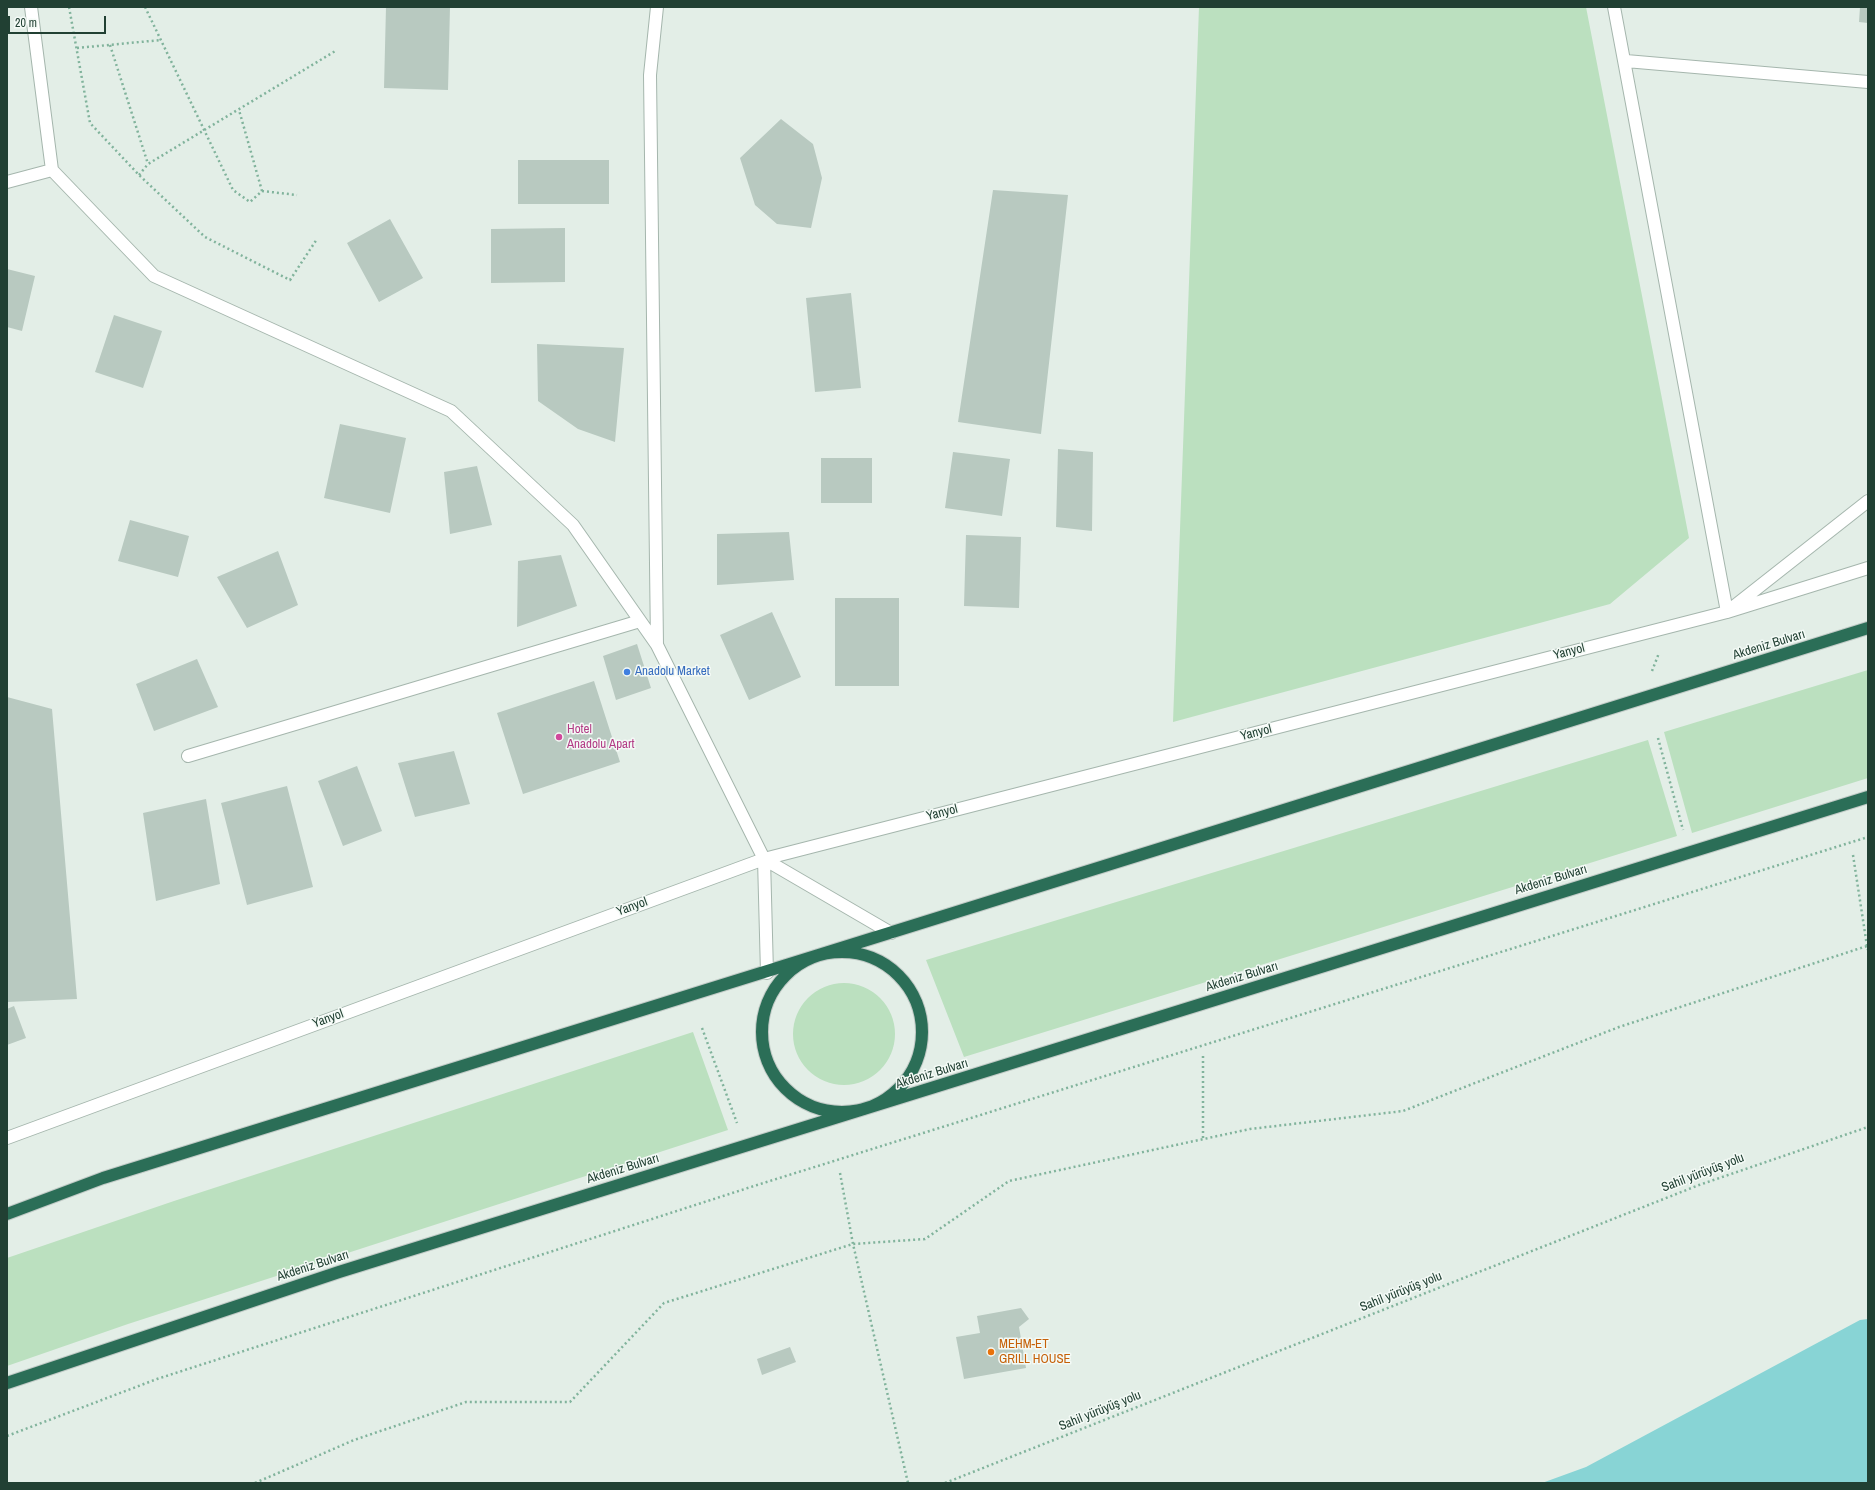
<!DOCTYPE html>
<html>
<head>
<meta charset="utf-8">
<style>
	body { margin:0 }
	#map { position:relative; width:1875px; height:1490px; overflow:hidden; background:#e3eee7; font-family:"Archivo Narrow",sans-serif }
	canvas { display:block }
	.frame { position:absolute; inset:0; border:8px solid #214033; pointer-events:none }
	.scale { position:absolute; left:8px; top:16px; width:98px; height:18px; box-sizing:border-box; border:2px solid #214033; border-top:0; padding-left:5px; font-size:12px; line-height:14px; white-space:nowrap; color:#214033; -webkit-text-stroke:3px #f4faf6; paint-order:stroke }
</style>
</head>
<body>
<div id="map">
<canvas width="1875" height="1490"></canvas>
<div class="frame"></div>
<div class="scale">20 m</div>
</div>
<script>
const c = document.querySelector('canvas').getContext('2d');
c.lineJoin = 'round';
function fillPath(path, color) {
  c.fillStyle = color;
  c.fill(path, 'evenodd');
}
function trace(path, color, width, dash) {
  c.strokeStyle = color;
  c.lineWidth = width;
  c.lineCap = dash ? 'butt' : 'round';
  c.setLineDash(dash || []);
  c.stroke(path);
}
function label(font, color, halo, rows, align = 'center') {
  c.font = font + ' "Archivo Narrow",sans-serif';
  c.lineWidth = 3;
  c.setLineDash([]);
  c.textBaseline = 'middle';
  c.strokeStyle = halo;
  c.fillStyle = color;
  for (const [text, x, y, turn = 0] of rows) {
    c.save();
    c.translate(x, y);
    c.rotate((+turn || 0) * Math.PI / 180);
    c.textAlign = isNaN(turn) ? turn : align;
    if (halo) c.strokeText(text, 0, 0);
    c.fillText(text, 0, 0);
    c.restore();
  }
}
fillPath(new Path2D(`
	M1199,7h387l103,531 -79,66 -437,118z
	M1868,670v108l-176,55 -28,-101z
	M1648,740l29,96 -713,221 -38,-97z
	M793 1034a51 51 0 1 1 102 0a51 51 0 1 1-102 0Z
	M693,1032l35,98 -600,194 -121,42v-108l167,-57z`), '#bbe0bf');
fillPath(new Path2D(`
	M1868,1319v164h-326l44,-16 274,-147z`), '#88d4d5');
fillPath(new Path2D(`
	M386,7h64l-2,83 -64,-2z
	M1860,7h8v16l-9,-1z
	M781,119l32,25 9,34 -11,50 -34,-4 -22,-19 -15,-47z
	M518,160h91v44h-91z
	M993,190l75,5 -27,239 -83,-12z
	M390,219l33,59 -44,24 -32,-59z
	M565,228v54l-74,1v-54z
	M7,269l28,7 -13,55 -15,-4z
	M851,293l10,95 -46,4 -9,-94z
	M114,315l48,16 -19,57 -48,-16z
	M537,344l87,4 -9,94 -37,-13 -40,-28z
	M340,424l66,14 -16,75 -66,-15z
	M1058,449l35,3 -1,79 -36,-4z
	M953,452l57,7 -8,57 -57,-8z
	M821,458h51v45h-51z
	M477,466l15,59 -42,9 -6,-62z
	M130,520l59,16 -11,41 -60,-16z
	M789,532l5,48 -77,5v-51z
	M966,535l55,2 -2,71 -55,-2z
	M278,551l20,54 -51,23 -30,-51z
	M561,555l16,51 -60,21 1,-66z
	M835,598h64v88h-64z
	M772,612l29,65 -52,23 -29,-65z
	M637,644l14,44 -35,12 -13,-44z
	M197,659l21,48 -64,24 -18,-47z
	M594,681l26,81 -97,32 -26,-81z
	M7,697l45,12 25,290 -70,3z
	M454,751l16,53 -55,13 -17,-54z
	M357,766l25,65 -39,15 -25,-65z
	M287,786l26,101 -66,18 -26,-102z
	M206,799l14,85 -64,17 -13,-88z
	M14,1006l12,32 -19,7v-36z
	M1021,1308l8,11 -10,8 7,41 -62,11 -8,-42 24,-4 -3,-17z
	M790,1347l6,15 -34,13 -5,-16z`), '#b8c9c0');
const street = new Path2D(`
	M31,7l21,163 102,106 297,135 122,114 84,120 107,214 3,114
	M1614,7l113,605
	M1626,61l242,21
	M7,182l45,-12
	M1732,608l136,-107
	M657,645l-7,-570 7,-68
	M188,756l452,-135
	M764,859l127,74
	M7,1138l757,-279 963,-247 141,-44`);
const highway = new Path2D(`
	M762 1032a80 80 0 1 1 160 0a80 80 0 1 1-160 0Z
	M7,1214l96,-36 1765,-550
	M7,1383l332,-111 1529,-475`);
trace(street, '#a5b6ad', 14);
trace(highway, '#c1cac6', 14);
trace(new Path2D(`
	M69,7l21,116 49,52 66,62 85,43 27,-41
	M145,7l88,183 17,12 12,-11 -23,-81
	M110,45l38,119
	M77,48l84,-8
	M139,175l9,-11 189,-114
	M262,191l35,4
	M1652,671l7,-18
	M1658,738l25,92
	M1853,855l14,91
	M702,1028l35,95
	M1203,1056v83
	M840,1173l13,71 55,239
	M7,1436l150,-57 597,-193 1114,-349
	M255,1483l99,-43 112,-38h104l94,-99 189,-59 72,-5 84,-58 241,-52 153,-18 216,-84 248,-81 1,4
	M945,1483l754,-298 169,-58`), '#81b39c', 2.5, [2, 3]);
trace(street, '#fff', 12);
trace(highway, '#2b6e57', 12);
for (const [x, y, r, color] of [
	[627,672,4,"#3f7fe0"],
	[559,737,4,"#d1479c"],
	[991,1352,4,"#e8710a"]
]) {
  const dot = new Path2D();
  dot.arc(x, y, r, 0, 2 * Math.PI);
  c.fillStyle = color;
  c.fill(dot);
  trace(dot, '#f4faf6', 1.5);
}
label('13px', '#214033', '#f4faf6', [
	["Akdeniz Bulvarı",1769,645,-17],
	["Yanyol",1569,652,-14],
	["Yanyol",1256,733,-14],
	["Yanyol",942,813,-14],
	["Akdeniz Bulvarı",1551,880,-17],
	["Yanyol",632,907,-20],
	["Akdeniz Bulvarı",1242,977,-17],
	["Yanyol",328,1019,-20],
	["Akdeniz Bulvarı",932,1074,-17],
	["Akdeniz Bulvarı",623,1169,-17],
	["Sahil yürüyüş yolu",1703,1173,-21],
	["Akdeniz Bulvarı",313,1266,-18],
	["Sahil yürüyüş yolu",1401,1292,-22],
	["Sahil yürüyüş yolu",1100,1411,-22]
]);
label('13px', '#366cbe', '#f4faf6', [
	["Anadolu Market",635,672]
], 'left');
label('13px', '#b23c85', '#f4faf6', [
	["Hotel",567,730],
	["Anadolu Apart",567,745]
], 'left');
label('13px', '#c56008', '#f4faf6', [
	["MEHM-ET",999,1345],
	["GRILL HOUSE",999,1360]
], 'left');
</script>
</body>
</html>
